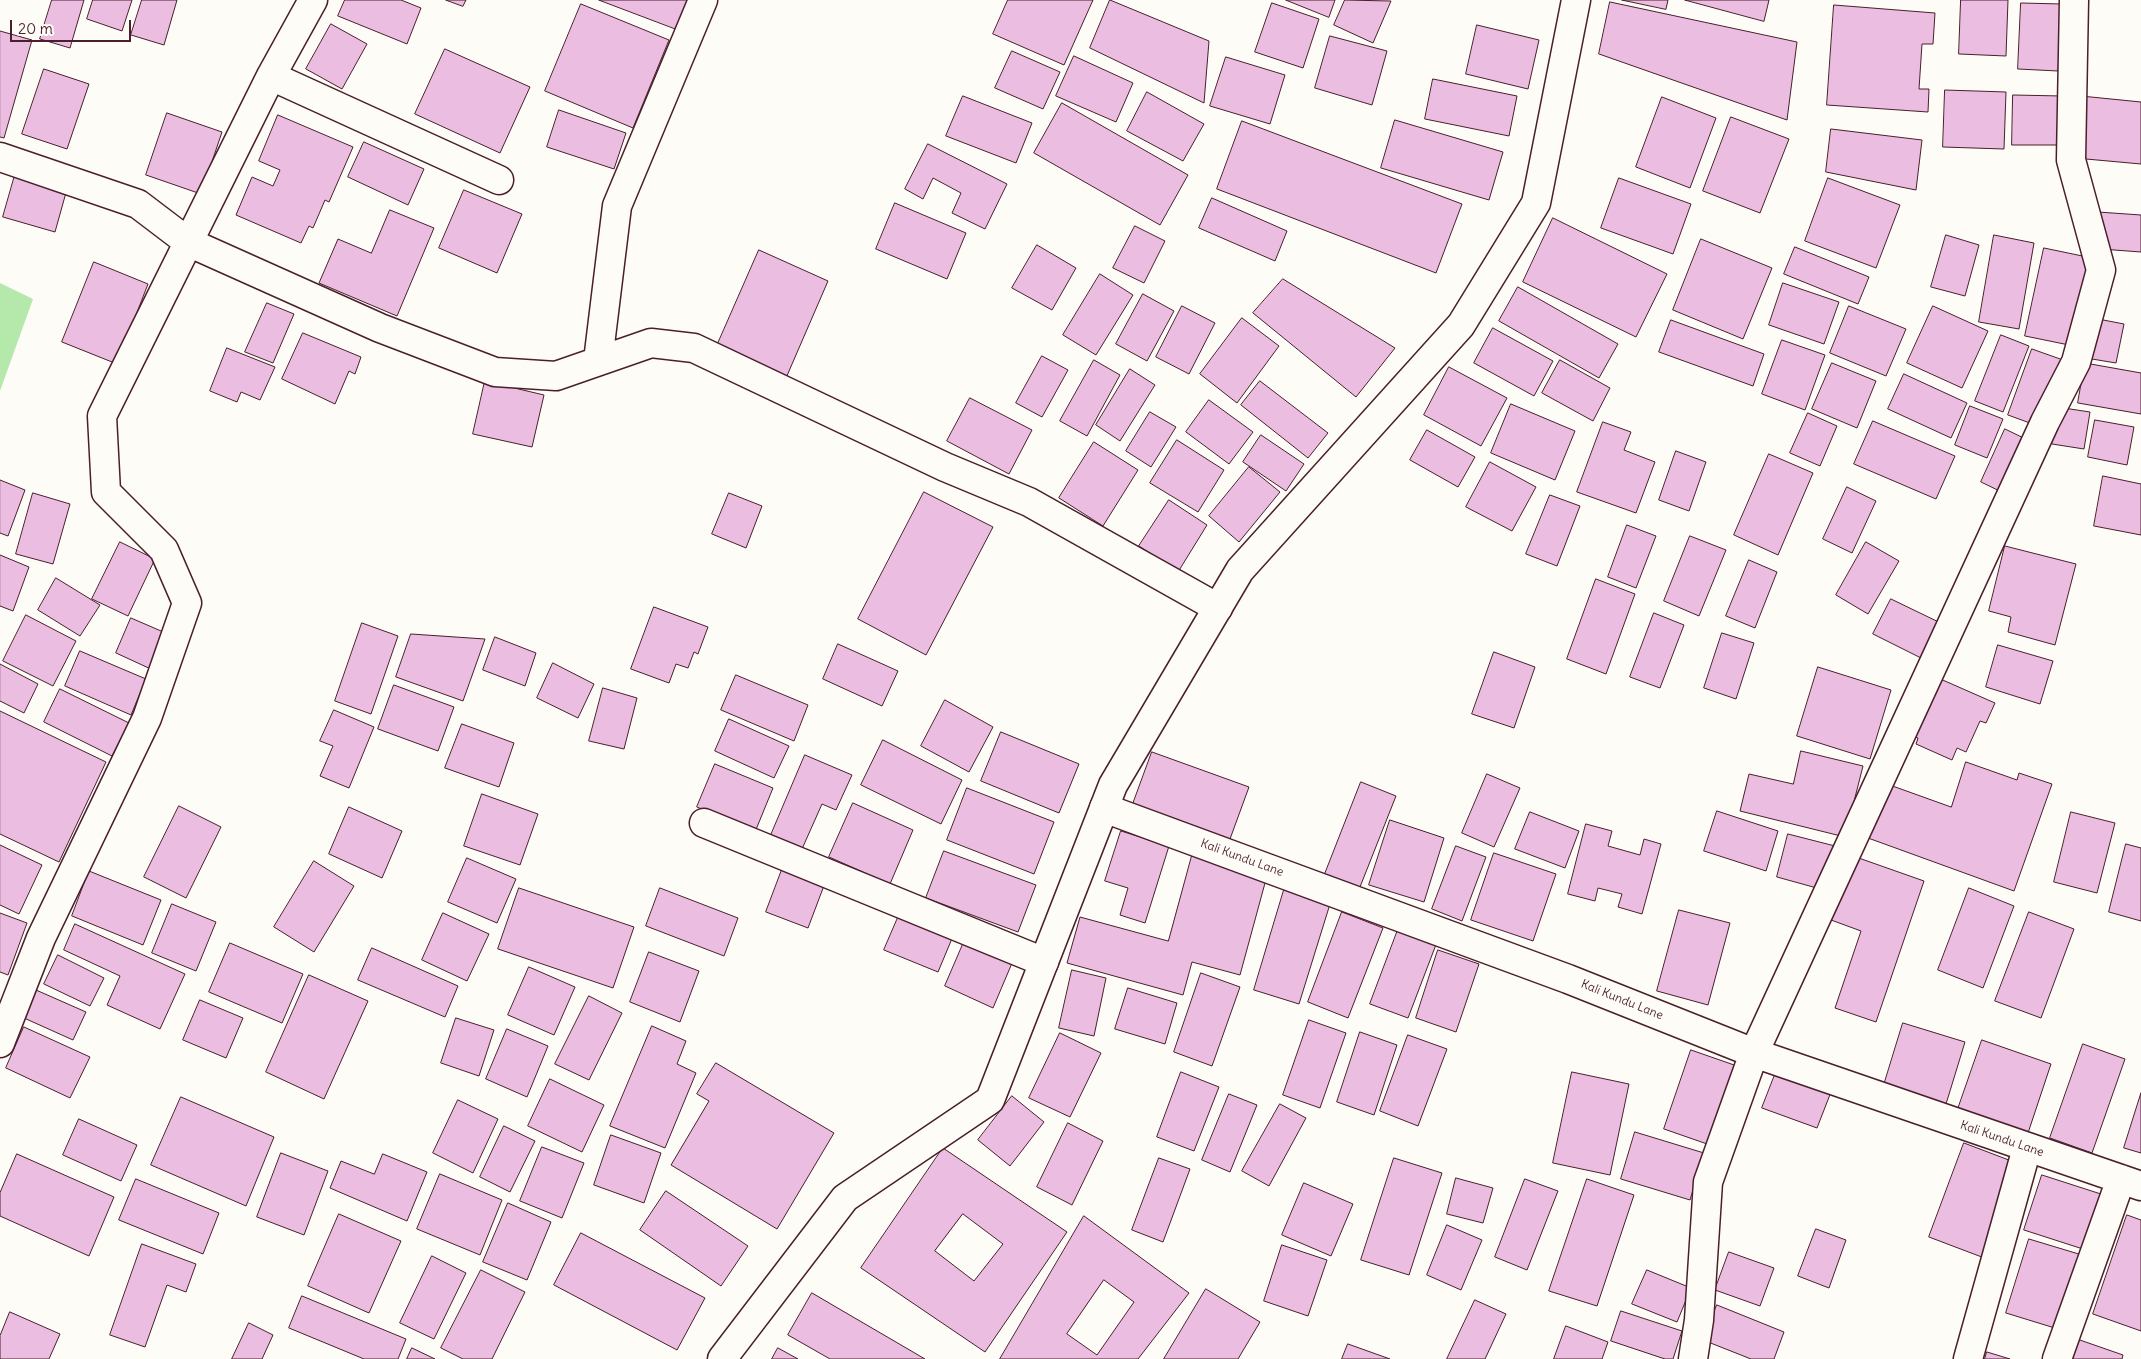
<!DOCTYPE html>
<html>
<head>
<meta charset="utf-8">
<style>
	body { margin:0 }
	#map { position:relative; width:2141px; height:1359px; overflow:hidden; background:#fdfcf7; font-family:Delius,sans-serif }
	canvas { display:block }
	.scale { position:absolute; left:10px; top:20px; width:121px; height:22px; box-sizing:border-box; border:2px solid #4a1f2b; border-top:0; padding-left:6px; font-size:15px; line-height:18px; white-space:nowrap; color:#4a1f2b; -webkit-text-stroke:4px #fdfcf7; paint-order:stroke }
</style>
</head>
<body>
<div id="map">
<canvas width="2141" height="1359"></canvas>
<div class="scale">20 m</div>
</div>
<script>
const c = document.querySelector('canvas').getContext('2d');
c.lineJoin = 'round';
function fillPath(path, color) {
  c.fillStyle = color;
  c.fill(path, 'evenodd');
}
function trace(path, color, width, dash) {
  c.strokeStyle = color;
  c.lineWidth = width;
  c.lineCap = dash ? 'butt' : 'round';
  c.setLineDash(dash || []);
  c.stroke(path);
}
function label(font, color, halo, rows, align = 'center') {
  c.font = font + ' Delius,sans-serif';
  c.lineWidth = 4;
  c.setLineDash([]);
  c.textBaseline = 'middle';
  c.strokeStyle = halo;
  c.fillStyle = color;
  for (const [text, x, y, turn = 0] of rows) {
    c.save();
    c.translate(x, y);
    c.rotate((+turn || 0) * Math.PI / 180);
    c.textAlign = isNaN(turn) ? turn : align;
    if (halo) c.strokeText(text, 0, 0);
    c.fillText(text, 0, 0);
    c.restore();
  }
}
fillPath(new Path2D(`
	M0,283l33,16 -33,92z`), '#b4e9ab');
const building = new Path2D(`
	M52,0h32l-14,48 -30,-9z
	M93,0h39l-10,31 -35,-12z
	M142,0h35l-13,45 -33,-10z
	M345,0h56l20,8 -14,36 -69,-28z
	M446,0h20l-3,6z
	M599,0h91l-11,30z
	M1008,0h85l-29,65 -71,-31z
	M1110,0l99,41 -5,62 -114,-55z
	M1286,0h49l-6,17z
	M1345,0l46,1 -18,42 -39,-18z
	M1622,0h46l-2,9z
	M1685,0h84l-5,21z
	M1961,0h47l-2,56 -47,-2z
	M1610,2l187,40 -10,78 -188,-66z
	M1272,3l47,16 -16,49 -48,-16z
	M2021,3l41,1 -4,67 -40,-2z
	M581,4l88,36 -36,88 -88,-37z
	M1834,5l101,8 -2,31h-11l-3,45h10l-1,23 -101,-7z
	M331,24l36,20 -25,45 -36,-20z
	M1477,25l62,15 -11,49 -62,-15z
	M0,31l32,9 -28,98 -4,-1z
	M1330,36l57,15 -15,54 -57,-17z
	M445,49l85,38 -30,66 -85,-39z
	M1012,51l48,21 -17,37 -48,-21z
	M1074,56l59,27 -17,39 -60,-26z
	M1226,57l59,18 -15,49 -60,-18z
	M44,69l45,15 -22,65 -45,-15z
	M1433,79l84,17 -8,40 -84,-17z
	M1945,90l61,2 -2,57 -61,-2z
	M1147,92l57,32 -21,37 -56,-30z
	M2013,95l49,1 -2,49h-48z
	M963,96l69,27 -16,40 -70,-27z
	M2081,96l60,6v62l-66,-6z
	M1662,97l54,21 -26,70 -54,-21z
	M1062,103l126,72 -28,50 -126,-72z
	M559,110l67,23 -12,36 -67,-22z
	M167,113l55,19 -21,62 -55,-19z
	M278,115l75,32 -24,55 -4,-2 -12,28 -4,-2 -8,17 -65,-28 16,-38 21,9 7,-16 -21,-9z
	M1731,117l58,22 -29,74 -57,-22z
	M1395,120l108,32 -14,48 -108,-32z
	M1242,121l220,83 -26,69 -219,-84z
	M1831,129l91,11 -6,50 -90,-18z
	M364,142l60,27 -16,36 -60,-28z
	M928,144l79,40 -22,45 -33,-16 9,-20 -28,-15 -10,21 -18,-10z
	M15,175l52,14 -12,43 -52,-15z
	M1619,178l72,26 -18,50 -72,-26z
	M1828,178l72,27 -24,63 -71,-27z
	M464,190l58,24 -25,59 -58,-25z
	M1212,198l75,33 -12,30 -76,-33z
	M895,203l71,30 -19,46 -71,-30z
	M390,210l44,18 -37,88 -78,-33 19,-44 33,14z
	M2098,212l43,3v37l-40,-3z
	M1553,218l114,56 -31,63 -113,-55z
	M1135,226l30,15 -21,42 -31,-15z
	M1946,235l33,10 -14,51 -34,-9z
	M1994,235l40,8 -15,86 -40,-7z
	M1701,239l71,29 -29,71 -70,-29z
	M1037,245l39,23 -24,42 -40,-22z
	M1795,247l74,30 -11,27 -74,-30z
	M2044,248l48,10 -18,88 -49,-10z
	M759,250l69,31 -42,97 -70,-30z
	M94,262l54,22 -31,80 -55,-22z
	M1100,274l33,21 -37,60 -33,-20z
	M1283,279l112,69 -39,49 -103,-84z
	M1783,283l56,19 -15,42 -55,-19z
	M1518,287l100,57 -19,34 -100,-57z
	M1143,294l31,17 -27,50 -31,-17z
	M267,303l27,11 -21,49 -28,-11z
	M1182,306l33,17 -26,51 -33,-17z
	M1849,306l57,23 -20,47 -56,-23z
	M1933,306l55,25 -26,57 -55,-25z
	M1242,318l37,28 -42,57 -37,-29z
	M2093,318l31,6 -8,39 -30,-5z
	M1671,320l93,34 -11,32 -94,-34z
	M1493,328l60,33 -19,35 -60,-33z
	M303,333l58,24 -6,17 -6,-3 -14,33 -53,-25z
	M2001,335l28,11 -26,66 -28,-11z
	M1782,340l43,15 -20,55 -43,-16z
	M227,348l48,19 -15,33 -19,-8 -4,10 -27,-11z
	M2032,349l31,11 -25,66 -30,-11z
	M1042,356l26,14 -26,47 -26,-14z
	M1094,360l26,15 -33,61 -27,-15z
	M1560,360l50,28 -17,33 -51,-28z
	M1832,363l44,18 -19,47 -45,-19z
	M2085,363l56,10v41l-63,-11z
	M1449,367l58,31 -26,48 -57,-31z
	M1130,369l25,16 -35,56 -24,-16z
	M1904,374l63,29 -16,35 -63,-29z
	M485,381l59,14 -12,52 -59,-13z
	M1260,381l68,52 -20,25 -67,-53z
	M970,398l62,32 -23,44 -62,-33z
	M1209,400l44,32 -24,32 -43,-32z
	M1511,404l64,27 -20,49 -64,-27z
	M1970,406l33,13 -16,39 -32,-13z
	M2057,407l33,5 -6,37 -32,-5z
	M1150,412l26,15 -25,40 -25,-16z
	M1808,413l29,13 -17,40 -30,-13z
	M2095,420l39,7 -7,38 -39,-8z
	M1873,421l82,35 -19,43 -82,-35z
	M1603,422l28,10 -7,18 31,12 -19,51 -59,-21z
	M2005,429l29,14 -24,53 -29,-14z
	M1427,430l48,27 -17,30 -48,-27z
	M1261,435l43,29 -18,27 -43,-29z
	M1177,440l47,30 -26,42 -48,-29z
	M1094,442l44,28 -35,56 -44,-28z
	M1676,451l30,11 -17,49 -30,-11z
	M1769,454l44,19 -35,82 -44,-20z
	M1490,462l46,25 -24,44 -46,-24z
	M1249,467l31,25 -41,50 -30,-26z
	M2103,476l38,8v51l-47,-9z
	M0,480l25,10 -17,46 -8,-3z
	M1847,487l29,14 -24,52 -29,-14z
	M924,492l69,35 -67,128 -68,-36z
	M33,493l37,11 -17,60 -37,-10z
	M729,493l33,13 -16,42 -34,-14z
	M1550,495l30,11 -23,60 -31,-12z
	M1169,500l38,25 -29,47 -39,-26z
	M1627,525l29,11 -20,52 -28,-11z
	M1690,536l36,14 -27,66 -35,-15z
	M120,542l35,17 -27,57 -36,-17z
	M1866,542l33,19 -31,53 -32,-19z
	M2005,546l71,18 -21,81 -47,-13 3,-15 -22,-6z
	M0,555l29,12 -16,44 -13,-5z
	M1749,560l28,12 -22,56 -29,-12z
	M56,578l44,27 -20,31 -42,-26z
	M1596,579l39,15 -29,80 -39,-15z
	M1891,599l58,28 -18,36 -58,-29z
	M654,607l54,20 -10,27 -4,-2 -6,16 -12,-4 -7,19 -38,-14z
	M1654,613l30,12 -24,63 -30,-11z
	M26,615l50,26 -23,45 -50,-25z
	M131,618l37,16 -15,36 -37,-17z
	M362,623l36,13 -27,78 -36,-13z
	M1722,633l32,10 -18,56 -32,-11z
	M411,634l74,5 -22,62 -67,-24z
	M495,637l41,16 -11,33 -42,-16z
	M838,644l60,27 -16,35 -59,-27z
	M1998,645l55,16 -13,43 -54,-17z
	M80,651l66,28 -15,36 -66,-29z
	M1494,652l41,15 -21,61 -42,-14z
	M553,663l41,21 -16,34 -41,-20z
	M0,664l38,20 -14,29 -24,-12z
	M1818,667l73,23 -21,69 -73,-23z
	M1929,674l66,29 -9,20 -6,-2 -14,31 -9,-4 -5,12 -36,-16 2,-6 -8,-3z
	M736,675l72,30 -14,36 -73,-31z
	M394,685l60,22 -16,44 -60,-22z
	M603,688l34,10 -13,51 -35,-8z
	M60,689l69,34 -17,33 -68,-34z
	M945,700l48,27 -24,45 -48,-26z
	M334,710l40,17 -25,61 -29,-12 13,-30 -13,-5z
	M0,711l106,51 -47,100 -59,-28z
	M729,719l60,27 -15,32 -59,-27z
	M462,724l52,19 -15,44 -54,-19z
	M1001,732l78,32 -20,49 -78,-32z
	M883,740l79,40 -21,44 -80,-39z
	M1801,751l62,15 -18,71 -105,-26 9,-37 44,10z
	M1152,752l97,35 -19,52 -97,-35z
	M805,755l47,20 -16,35 -14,-6 -20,45 -31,-14z
	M1966,762l51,18 2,-7 33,11 -38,107 -146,-53 19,-54 64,23z
	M715,764l58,24 -18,44 -58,-25z
	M1487,774l33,14 -26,59 -32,-14z
	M1361,782l35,14 -38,96 -35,-13z
	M967,788l87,34 -20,52 -87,-34z
	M482,794l56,20 -18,51 -56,-19z
	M853,803l60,27 -23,54 -61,-27z
	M179,806l42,21 -35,71 -42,-21z
	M349,807l53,24 -20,47 -53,-24z
	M1717,811l61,20 -12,40 -62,-20z
	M1530,812l49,19 -14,37 -50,-19z
	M2071,812l44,11 -18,70 -43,-11z
	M1390,820l54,18 -20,64 -55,-17z
	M1586,824l26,7 -4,15 32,9 4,-16 17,5 -19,70 -24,-7 4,-13 -24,-6 -3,13 -27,-7z
	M1121,831l48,15 -24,77 -25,-8 8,-27 -23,-7z
	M1788,834l47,12 -11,44 -47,-13z
	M2126,844l15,4v73l-32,-9z
	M0,845l42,20 -23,49 -19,-9z
	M1456,846l30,11 -24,64 -30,-12z
	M944,851l92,34 -18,47 -92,-34z
	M1193,852l75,20 -28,103 -48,-13 -9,33 -116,-32 13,-46 88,24z
	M1494,853l62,21 -23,67 -62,-21z
	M1853,856l71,25 -48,141 -41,-14 26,-77 -30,-11z
	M467,858l49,21 -19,44 -49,-21z
	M786,859l42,16 -20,53 -42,-16z
	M314,861l40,25 -40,66 -40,-25z
	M89,871l72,29 -18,45 -71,-29z
	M519,888l115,39 -21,61 -115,-39z
	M660,888l78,30 -14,38 -78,-30z
	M1969,888l45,18 -31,82 -45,-18z
	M1284,890l46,14 -31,100 -45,-14z
	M172,904l44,18 -20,49 -44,-18z
	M903,906l53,23 -18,43 -54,-22z
	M1679,910l51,13 -22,82 -51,-14z
	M1342,912l41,16 -35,90 -40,-16z
	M2029,912l45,17 -33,89 -46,-17z
	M0,913l27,10 -19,52 -8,-3z
	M443,913l46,21 -22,47 -45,-21z
	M75,924l110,50 -25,55 -53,-24 13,-29 -56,-26z
	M1399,927l38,15 -29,76 -38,-14z
	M967,935l48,21 -22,52 -48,-22z
	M230,943l73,31 -21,49 -73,-31z
	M372,948l86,38 -13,31 -87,-37z
	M1438,950l41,14 -23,68 -40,-14z
	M649,952l50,19 -19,51 -50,-20z
	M58,955l46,23 -14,28 -46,-22z
	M529,967l46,20 -21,48 -46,-20z
	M1072,970l34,8 -12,58 -35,-8z
	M1201,973l39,14 -28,79 -38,-14z
	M309,975l59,26 -44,98 -58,-27z
	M1128,988l49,15 -12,41 -50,-15z
	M36,990l50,22 -13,28 -49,-22z
	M589,996l33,17 -33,67 -34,-16z
	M200,1000l43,18 -17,40 -43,-18z
	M456,1018l38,12 -15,46 -38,-13z
	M1309,1020l37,13 -26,75 -37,-13z
	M1903,1023l62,19 -19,62 -62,-19z
	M652,1026l34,15 -9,23 19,9 -31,75 -55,-22z
	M24,1027l66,30 -20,41 -64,-30z
	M507,1029l41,17 -21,51 -41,-18z
	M1360,1032l37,13 -23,70 -37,-13z
	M1060,1033l41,20 -31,64 -41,-19z
	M1408,1035l39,14 -29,77 -38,-15z
	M1982,1040l69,24 -23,69 -70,-24z
	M2083,1044l42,15 -33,94 -42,-15z
	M1691,1050l46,16 -27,79 -46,-16z
	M716,1063l118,70 -57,96 -106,-64 38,-64 -12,-7z
	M1181,1072l38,15 -25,64 -37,-14z
	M1572,1072l57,12 -19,91 -57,-12z
	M1776,1072l55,20 -14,36 -55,-20z
	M550,1079l54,26 -22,47 -54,-26z
	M2141,1093v60l-17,-5z
	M1229,1094l28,11 -27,67 -28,-12z
	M1012,1096l32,26 -34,44 -32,-26z
	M181,1097l93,40 -28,69 -95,-41z
	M458,1100l40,19 -25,54 -40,-20z
	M1280,1104l26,14 -37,68 -27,-15z
	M79,1119l58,26 -16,36 -58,-26z
	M1068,1123l35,18 -31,64 -35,-18z
	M504,1126l31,15 -25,51 -30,-15z
	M1635,1132l69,21 -14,47 -69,-21z
	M611,1135l50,18 -17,50 -50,-18z
	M1964,1143l58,22 -35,94 -58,-22z
	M542,1147l42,16 -22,55 -42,-17z
	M943,1148l124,84 -82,120 -124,-84zM963,1214l40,30 -29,37 -39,-30z
	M281,1153l47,18 -24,64 -47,-18z
	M17,1154l97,43 -25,59 -89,-40v-23z
	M383,1154l44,18 -20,49 -77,-33 11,-27 33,13z
	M1159,1158l31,11 -27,73 -31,-12z
	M1394,1158l48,15 -33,102 -48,-15z
	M440,1174l62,26 -22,55 -63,-26z
	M2042,1175l62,20 -18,55 -62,-20z
	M1456,1178l37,10 -10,35 -36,-9z
	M136,1179l83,34 -16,41 -84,-34z
	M1525,1179l33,12 -31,79 -32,-13z
	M1587,1179l47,16 -37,111 -48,-15z
	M1304,1183l49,21 -22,52 -49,-21z
	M666,1191l82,55 -27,40 -81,-56z
	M508,1203l43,19 -24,58 -44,-18z
	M339,1214l62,27 -32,72 -61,-27z
	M2127,1215l14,5v111l-48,-17z
	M1084,1216l105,77 -51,66h-138zM1104,1280l30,22 -37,53 -30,-21z
	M1447,1225l35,15 -21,50 -34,-15z
	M1816,1229l30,11 -17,48 -31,-12z
	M581,1233l124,65 -28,52 -123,-65z
	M2029,1239l53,16 -24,74 -52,-16z
	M142,1244l54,20 -10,28 -19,-7 -22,62 -35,-12z
	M1282,1245l45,15 -19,56 -44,-15z
	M1729,1252l45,16 -14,38 -45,-16z
	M432,1256l34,17 -32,66 -34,-16z
	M481,1270l44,22 -33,67h-29l-22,-11z
	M1647,1270l44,18 -14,34 -45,-18z
	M1206,1289l54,33 -22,37h-74z
	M812,1293l113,66h-95l-42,-24z
	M302,1296l104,43 -8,20h-34l-75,-31z
	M1475,1300l31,14 -21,45h-38z
	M1717,1305l67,27 -10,27h-23l-48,-19z
	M1621,1311l61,20 -9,28h-8l-54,-18z
	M10,1312l50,22 -11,25h-49v-23z
	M249,1323l24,12 -11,24h-30z
	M1566,1326l42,16 -6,17h-48z
	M2077,1339l46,16 -1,4h-52z
	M1348,1344l42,15h-48z
	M412,1348l23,11h-28z
	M778,1348l20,11h-26z
	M1987,1352l23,7h-25z`);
fillPath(building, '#ebbde0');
trace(building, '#4a1f2b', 1);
const street = new Path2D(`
	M271,76l228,104
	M0,157l138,47 50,38 192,86 115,44 61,4 95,-33 43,5 251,119 84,35 189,106
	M598,361l19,-155 86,-206
	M1104,808l464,171 186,74 387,133
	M704,823l340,139
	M0,1043l41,-105 106,-220 40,-115 -23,-53 -58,-58 -4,-76 169,-340 42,-76
	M1693,1359l6,-39 9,-138 46,-129 291,-631 31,-60 25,-92 -30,-110 3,-160
	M1968,1359l59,-211
	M2057,1359l64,-180`);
const secondary = new Path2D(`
	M722,1359l123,-161 145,-98 123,-315 127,-215 221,-245 75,-122 40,-203`);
trace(street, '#4a1f2b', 31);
trace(secondary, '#4a1f2b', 31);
trace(street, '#fdfcf7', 28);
trace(secondary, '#fdfcf7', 28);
label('12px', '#4a1f2b', '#fdfcf7', [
	["Kali Kundu Lane",1242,858,20],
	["Kali Kundu Lane",1622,1000,22],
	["Kali Kundu Lane",2002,1139,19]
]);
</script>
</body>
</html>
